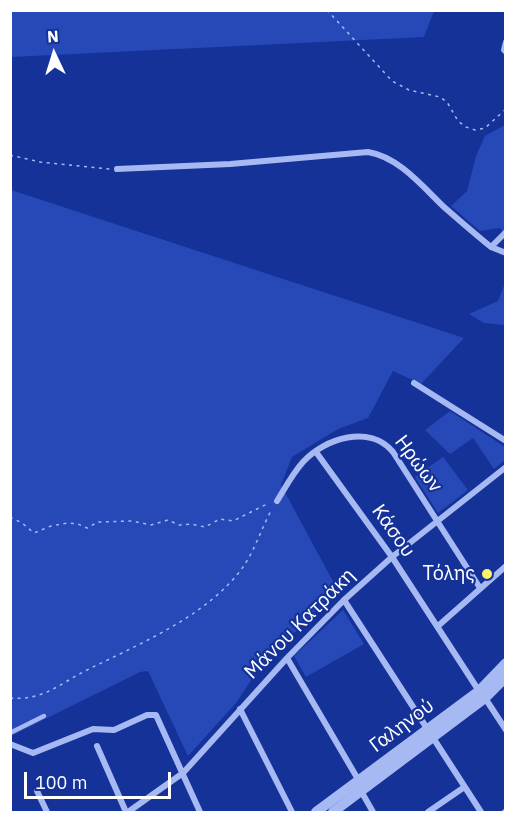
<!DOCTYPE html>
<html>
<head>
<meta charset="utf-8">
<style>
	body { margin:0 }
	#map { position:relative; width:516px; height:823px; overflow:hidden; background:#143298; font-family:"IBM Plex Sans",sans-serif }
	canvas { display:block }
	.frame { position:absolute; inset:0; border:12px solid #fff; pointer-events:none }
	.north { position:absolute; left:24px; top:24px; width:60px; height:60px; -webkit-text-stroke:4px #143298; paint-order:stroke; rotate:356deg; font-size:16px; font-weight:700; line-height:24px; text-align:center; color:#fff }
	.north::after { content:''; display:block; margin:auto; width:21px; height:27px; background:#fff; clip-path:polygon(50% 0,100% 100%,50% 72%,0 100%) }
	.scale { position:absolute; left:24px; top:772px; width:147px; height:27px; box-sizing:border-box; border:3px solid #fff; border-top:0; padding-left:8px; font-size:18px; line-height:21px; white-space:nowrap; color:#fff; -webkit-text-stroke:4px #143298; paint-order:stroke }
</style>
</head>
<body>
<div id="map">
<canvas width="516" height="823"></canvas>
<div class="frame"></div>
<div class="north">N</div>
<div class="scale">100 m</div>
</div>
<script>
const c = document.querySelector('canvas').getContext('2d');
c.lineJoin = 'round';
function fillPath(path, color) {
  c.fillStyle = color;
  c.fill(path, 'evenodd');
}
function trace(path, color, width, dash) {
  c.strokeStyle = color;
  c.lineWidth = width;
  c.lineCap = dash ? 'butt' : 'round';
  c.setLineDash(dash || []);
  c.stroke(path);
}
function label(font, color, halo, rows, align = 'center') {
  c.font = font + ' "IBM Plex Sans",sans-serif';
  c.lineWidth = 4.5;
  c.setLineDash([]);
  c.textBaseline = 'middle';
  c.strokeStyle = halo;
  c.fillStyle = color;
  for (const [text, x, y, turn = 0] of rows) {
    c.save();
    c.translate(x, y);
    c.rotate((+turn || 0) * Math.PI / 180);
    c.textAlign = isNaN(turn) ? turn : align;
    if (halo) c.strokeText(text, 0, 0);
    c.fillText(text, 0, 0);
    c.restore();
  }
}
fillPath(new Path2D(`
	M10,11l1,-1 423,1 -10,26 -413,20z
	M505,125v110l-5,-7 -20,3 -29,-25 16,-15 9,-35 9,-20z
	M11,190l453,148 -43,46 -28,-13 -25,47 -30,11 -46,28 -11,28 55,102 -31,37 -35,28 -34,51 -48,53 -40,-85 -8,1 -129,64z
	M505,283v42l-21,-2 -15,-9 29,-13z
	M450,411l55,36v13l-11,9 -21,-31 -23,16 -25,-24z
	M443,457l25,33 -30,23 -23,-36z
	M343,610l21,34 -58,33 -12,-21z`), '#2749b7');
trace(new Path2D(`
	M327,10l65,71 17,9 31,7 7,5 11,19 8,6 9,3 10,-2 21,-19
	M10,155l30,7 70,7
	M10,517l12,6 12,10 17,-7 17,-3 10,1 9,4 11,-6 34,-1 19,4 17,-5 11,5 12,-1 14,3 15,-8 13,2 36,-18
	M10,698c33,3 49,-14 77,-28 52,-26 121,-54 156,-103 12,-17 19,-40 29,-58`), '#a6b9f3', 1.5, [3, 4.5]);
trace(new Path2D(`
	M10,733l34,-17`), '#a6b9f3', 4.5);
trace(new Path2D(`
	M506,42l-2,8 2,2
	M117,169l113,-5 138,-12c31,5 55,35 76,55 16,14 31,27 47,40
	M506,232l-15,15 15,6
	M414,383l92,58
	M316,452l76,105 87,134
	M277,501c8,-13 16,-28 26,-39 22,-24 67,-38 90,-10l87,136
	M344,600l137,212
	M438,626l68,-60
	M287,658l72,123
	M485,698l21,32
	M240,709l52,103
	M10,744l23,9 60,-24 21,1 33,-15h9l44,97
	M97,746l29,66
	M37,791l10,21
	M361,791l12,21
	M128,812l55,-39 104,-115 57,-58 48,-43 114,-90
	M428,812l35,-24
	M505,812h1`), '#a6b9f3', 6);
trace(new Path2D(`
	M316,812l163,-121 27,-28
	M333,812l152,-114 21,-21`), '#a6b9f3', 10);
for (const [x, y, r, color] of [
	[487,574,6,"#fff268"]
]) {
  const dot = new Path2D();
  dot.arc(x, y, r, 0, 2 * Math.PI);
  c.fillStyle = color;
  c.fill(dot);
  trace(dot, '#143298', 2);
}
label('20px', '#fff', '#143298', [
	["Ηρώων",418,464,53],
	["Κάσου",393,531,55],
	["Μάνου Κατράκη",300,624,-45],
	["Γαληνού",402,726,-37]
]);
label('20px', '#fff', '#143298', [
	["Τόλης",475,574]
], 'right');
</script>
</body>
</html>
